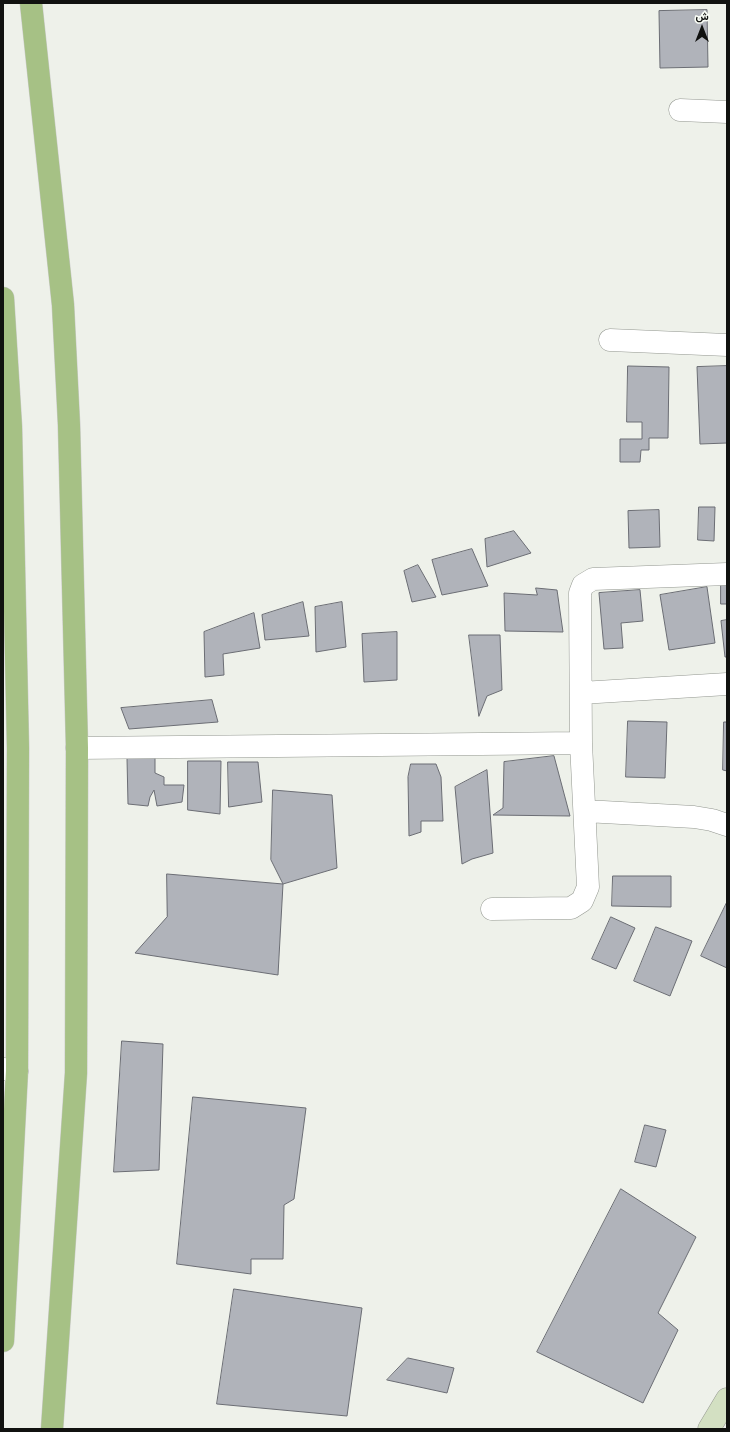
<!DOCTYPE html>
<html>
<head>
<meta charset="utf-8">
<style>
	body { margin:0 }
	#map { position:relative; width:730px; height:1432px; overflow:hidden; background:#eef1ea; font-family:Mulish,Vazirmatn,sans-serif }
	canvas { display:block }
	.frame { position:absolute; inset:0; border:4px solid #111210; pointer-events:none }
	.north { position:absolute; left:682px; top:8px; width:40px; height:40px; -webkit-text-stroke:3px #fbfff8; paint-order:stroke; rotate:0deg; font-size:11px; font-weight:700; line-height:16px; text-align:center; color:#111210 }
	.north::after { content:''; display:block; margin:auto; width:14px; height:18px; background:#111210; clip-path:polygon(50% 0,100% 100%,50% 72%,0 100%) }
</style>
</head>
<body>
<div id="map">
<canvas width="730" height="1432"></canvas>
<div class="frame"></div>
<div class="north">ش</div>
</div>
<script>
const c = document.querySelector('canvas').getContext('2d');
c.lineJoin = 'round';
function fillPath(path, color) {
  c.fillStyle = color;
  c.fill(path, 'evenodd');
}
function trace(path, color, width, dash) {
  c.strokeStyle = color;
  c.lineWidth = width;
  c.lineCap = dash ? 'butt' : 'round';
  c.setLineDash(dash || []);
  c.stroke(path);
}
const building = new Path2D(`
	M707,10l1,57 -48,1 -1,-57z
	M628,366l41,1 -1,71h-19v12h-8l-1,12h-20v-23h22v-17h-15z
	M727,366v77l-27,1 -3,-77z
	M699,507h16l-1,34 -16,-1z
	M659,510l1,37 -31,1 -1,-37z
	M514,531l17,22 -44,14 -2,-28z
	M472,549l16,37 -46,9 -10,-35z
	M418,565l18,32 -24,5 -8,-31z
	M721,580h6v24h-6z
	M707,587l8,56 -46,7 -9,-55z
	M536,588l21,2 6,42 -58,-1 -1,-38 33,2z
	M640,590l3,31 -22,2 2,25 -19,1 -5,-56z
	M303,602l6,34 -44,4 -3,-25z
	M342,602l4,45 -30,5 -1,-45z
	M254,613l6,35 -37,6 1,21 -19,2 -1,-45z
	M727,620v37h-2l-4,-36z
	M397,632v48l-33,2 -2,-48z
	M469,635h31l2,55 -15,6 -8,20z
	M212,700l6,22 -89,7 -8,-21z
	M628,721l39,1 -2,56 -39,-1z
	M724,722h3v49l-4,-1z
	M155,756v17l9,4v8h20l-2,17 -25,4 -3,-16 -4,7 -2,9 -20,-2 -1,-46z
	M554,756l16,60 -77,-1 10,-7 1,-46z
	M188,761h33l-1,53 -32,-4z
	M228,762h30l4,40 -33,5z
	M411,764h25l5,13 2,44h-22v11l-12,4 -1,-59z
	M487,770l6,83 -21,6 -10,5 -7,-77z
	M273,790l59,5 5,73 -54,16 -12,-24z
	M167,874l116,10 -5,91 -143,-22 32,-36z
	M613,876h58v31l-59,-1z
	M727,902v66l-26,-12z
	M611,917l24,11 -19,41 -24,-10z
	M656,927l36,14 -22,55 -36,-15z
	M122,1041l41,3 -4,126 -45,2z
	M193,1097l113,11 -12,91 -10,6 -1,54h-32v15l-74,-10z
	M645,1125l21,5 -10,37 -21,-5z
	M621,1189l75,48 -38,76 20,17 -35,73 -106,-51z
	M234,1289l128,19 -15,108 -130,-12z
	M408,1358l46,10 -7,25 -60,-13z`);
fillPath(building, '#b0b3ba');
trace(building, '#6b6d74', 1);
const street = new Path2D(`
	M680,110l47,2
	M610,340l117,5
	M581,693l146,-9
	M77,748l504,-5
	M585,811l109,6 18,3 15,5
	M492,909l79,-1 11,-7 6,-14 -7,-144 -1,-150 3,-8 10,-6 134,-5
	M3,1069l14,2`);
const secondary = new Path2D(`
	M709,1429l18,-30`);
const primary = new Path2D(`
	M31,3l32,302 6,120 8,323 -1,325 -24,356
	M3,298l8,129 7,321 -1,323 -14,270`);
trace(street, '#939790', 23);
trace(secondary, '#939790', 23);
trace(primary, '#cbcbca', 23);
trace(street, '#fff', 22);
trace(secondary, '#d3e0c2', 22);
trace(primary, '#a6c185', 22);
</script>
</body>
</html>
